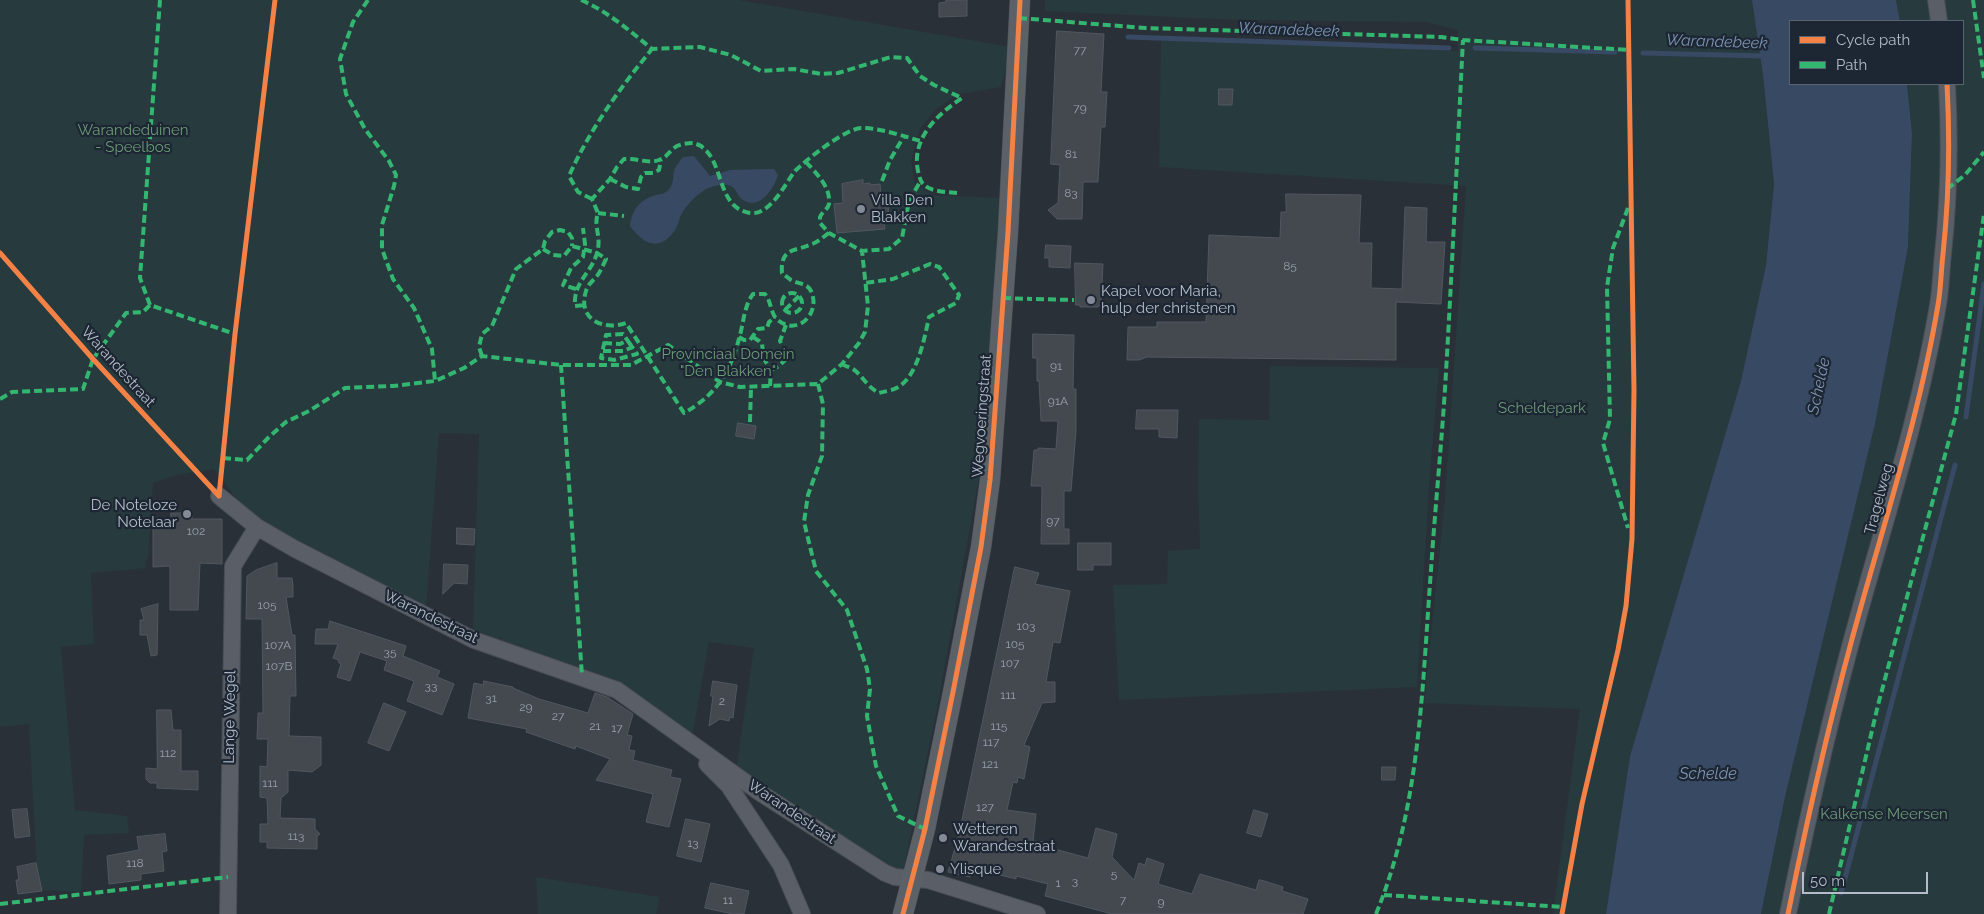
<!DOCTYPE html>
<html>
<head>
<meta charset="utf-8">
<style>
	body { margin:0 }
	#map { position:relative; width:1984px; height:914px; overflow:hidden; background:#2a3038; font-family:Raleway,sans-serif }
	canvas { display:block }
	.legend { position:absolute; left:1789px; top:20px; width:175px; height:65px; box-sizing:border-box; background:#1d2633; border:1px solid #59626f; margin:0; padding:6px 9px; list-style:none; font-size:15px; color:#b4bcc9 }
	.legend li { display:flex; align-items:center; gap:10px; height:25px }
	.legend b { width:25px; border:1px solid #59626f }
	.scale { position:absolute; left:1802px; top:872px; width:126px; height:22px; box-sizing:border-box; border:2px solid #b4bcc9; border-top:0; padding-left:6px; font-size:15px; line-height:18px; white-space:nowrap; color:#b4bcc9; -webkit-text-stroke:4px #1d2633; paint-order:stroke }
</style>
</head>
<body>
<div id="map">
<canvas width="1984" height="914"></canvas>
<ul class="legend">
<li><b style="height:6px;background:#f48246"></b>Cycle path</li>
<li><b style="height:6px;background:#33b770"></b>Path</li>
</ul>
<div class="scale">50 m</div>
</div>
<script>
const c = document.querySelector('canvas').getContext('2d');
c.lineJoin = 'round';
function fillPath(path, color) {
  c.fillStyle = color;
  c.fill(path, 'evenodd');
}
function trace(path, color, width, dash) {
  c.strokeStyle = color;
  c.lineWidth = width;
  c.lineCap = dash ? 'butt' : 'round';
  c.setLineDash(dash || []);
  c.stroke(path);
}
function label(font, color, halo, rows, align = 'center') {
  c.font = font + ' Raleway,sans-serif';
  c.lineWidth = 4.5;
  c.setLineDash([]);
  c.textBaseline = 'middle';
  c.strokeStyle = halo;
  c.fillStyle = color;
  for (const [text, x, y, turn = 0] of rows) {
    c.save();
    c.translate(x, y);
    c.rotate((+turn || 0) * Math.PI / 180);
    c.textAlign = isNaN(turn) ? turn : align;
    if (halo) c.strokeText(text, 0, 0);
    c.fillText(text, 0, 0);
    c.restore();
  }
}
fillPath(new Path2D(`
	M0,0h739l272,47 -10,40 -42,7 -23,15 -16,20 -9,32 4,23 18,11 69,3 -23,281 -42,230 -34,162 -32,-9 -135,-91 18,-123 -45,-6 -17,95 -76,-57 -143,-50 6,-196 -40,-1 -13,176 -103,-56 -71,-34 -38,-50 -37,6 -24,8 -5,76h-2l-1,9 -54,5 3,71 -33,3 14,163 52,6 2,17 -45,2 -3,57 -43,-2 -9,-166 -29,3z
	M1045,0h707l11,75 11,109 -8,81 -25,116 -111,375 -24,158h-53l27,-205 -156,-6 21,-204 21,-313 -307,-19 2,-131 297,15v-21l-32,-8 -187,-2 -194,-9z
	M1896,0h88v914h-223l24,-117 90,-373 33,-177 4,-114 -5,-49h56v-63h-63z
	M1270,366l169,2 -10,118 -12,201 -298,13 -6,-115 54,-1 1,-33 32,-2 -2,-65 1,-65 70,1z
	M536,877l123,20 -3,17h-118z`), '#273a3e');
fillPath(new Path2D(`
	M1752,0h144l4,21h-110v63h117l5,49 -4,114 -33,177 -90,373 -24,117h-155l24,-158 111,-375 25,-116 8,-81 -11,-109z
	M694,156l16,20 20,-6 38,-1h6l4,6c-4,14 -19,36 -35,25 -5,-3 -7,-12 -12,-14 -5,-3 -17,0 -23,2 -10,5 -22,17 -27,27 -2,5 -3,10 -6,15 -15,22 -31,15 -45,-4 2,-16 9,-26 26,-31 5,-1 9,-1 13,-6 5,-6 4,-13 5,-19 2,-5 6,-9 9,-13z`), '#384963');
trace(new Path2D(`
	M1128,37l321,11
	M1475,48l140,4
	M1643,53l122,3
	M1966,417l18,-133
	M1841,893l114,-428`), '#384963', 5);
const building = new Path2D(`
	M946,0h21v16l-28,1v-14l7,-1z
	M1057,31l47,3 -3,58h6l-2,35h-4l-3,55h-15l-1,37h-25l-9,-9 10,-7 2,-38 -9,-1z
	M1219,89h14l-1,16h-13z
	M863,180v4l7,-1v2l10,-1 1,13h6l2,18h-6l2,14 -48,4 -3,-29 9,-1 -1,-19z
	M1286,194l75,1 -2,48h13l-1,45 31,1 3,-82 22,1 -1,34h19l-4,62 -45,-2v58l-249,-3 -8,3h-12l1,-33h29v-5h49l3,-87 71,3 1,-26h5z
	M1046,245l25,1 -1,22 -21,-1v-9h-4z
	M1075,263l28,1 -2,41 -3,2h-18v-2h-4z
	M1033,334l41,1 -1,54h3v42l-5,60h-7v38h5v15h-28l1,-58h-11l3,-36h4v-2l18,1 2,-28h-17l-2,-40h-2v-23h-4z
	M1137,410h41l-1,28 -18,-1v-8h-23z
	M738,423l18,3 -2,13 -18,-3z
	M171,513h21v6h30v45l-22,-1 -2,47h-28v-44l-17,1v-48l18,1z
	M457,528l18,1 -1,16 -17,-1z
	M1078,543h33v22h-18v5h-15z
	M277,563v15h15l1,8v11h-7l6,38h3l1,61h-6l-1,40 32,1v28l-9,7 -24,-2v22l-7,6 -1,20 35,1v10l5,5 -3,2v13l-50,-1v-6h-7v-18h8l-1,-26 -7,-1v-31l7,1 1,-28h-11l1,-26h5l-1,-94h-16l1,-43 9,-6z
	M444,564l24,1 -1,19 -13,-1 -11,11z
	M1015,567l24,6 -4,11 35,7 -10,52 -7,-1 -7,40h9v20l-13,1 -18,42 6,2 -6,32 -6,-2 -1,6 -4,-1 -6,28 29,4 -3,27 11,1 -1,4 45,12 8,-30 21,6 -5,23 22,23 5,-17 6,2 2,-7 17,6 -6,20 34,10 8,-20 56,16 3,-10h2l22,7 -1,4 26,8 -5,15h-191l-67,-18 3,-12 -32,-8v3l-43,-11 -3,9 -22,-5 11,-38z
	M158,604l-1,51 -6,1 -4,-21h-7v-15h4l-3,-11z
	M330,621l76,25 -3,10 37,15 -3,6 17,7 -12,31 -35,-14 7,-20 -30,-11 3,-9 -27,-9 -10,29 -13,-4 4,-13 -3,-2 1,-2 -6,-2 5,-14h-23l1,-15h12z
	M484,681l29,6v1l26,11 49,14 7,-20 12,4 26,17 -6,21 5,1 -3,14 6,1 -2,9 39,10 -2,7 11,2 -12,48 -23,-5 7,-28 -57,-14 14,-21 -34,-13 -1,3 -49,-17 1,-3 -59,-11 6,-35 9,2z
	M713,681l24,4 -4,33 -3,-1 -1,4 -9,-2 -11,7 4,-30h-2z
	M384,703l22,9 -17,39 -21,-8z
	M157,710h14l2,20h8v41h17v19l-41,-2v-5h-7l-4,-4v-11l11,1z
	M1382,767h14l-1,13h-13z
	M27,809l3,27 -15,2 -3,-28z
	M1254,810l14,4 -7,23 -14,-4z
	M686,819l24,5 -9,38 -24,-6z
	M165,834l2,17 -5,1 2,19 -23,3v6l-32,4 -2,-28 32,-6 -2,-13z
	M36,863l6,28 -24,3 -2,-14h3l-2,-13z
	M711,883l38,8 -5,23h-11l-28,-6z`);
fillPath(building, '#444950');
trace(building, '#52575f', 1);
const minor = new Path2D(`
	M1936,0l3,21
	M219,496l38,31 38,22 179,91 143,50 142,102 126,81 10,4 33,3 109,34
	M707,764l22,22 52,79 21,49
	M228,914l5,-348 24,-39
	M1788,914c21,-104 45,-209 74,-311 28,-99 59,-197 76,-298 3,-17 3,-34 5,-51 6,-56 7,-114 4,-170`);
const major = new Path2D(`
	M903,914l22,-85 29,-142 27,-140 9,-67 18,-248 12,-232`);
trace(minor, '#484c53', 18);
trace(major, '#484c55', 21);
trace(minor, '#5a5e66', 16);
trace(major, '#5c6168', 20);
trace(new Path2D(`
	M368,0l-15,22 -13,37 6,35 19,35 24,32 7,14 -2,11 -12,39v24l11,30 21,29 18,41 3,32
	M581,0c26,11 49,31 71,49l48,-2 31,8 30,16 33,-2 27,5 17,-1 53,-16 16,1 13,18 14,9 28,13
	M1973,0l11,78
	M1019,18l126,10 296,9 22,3 166,10
	M806,162c10,11 25,25 23,42 -1,5 -7,8 -9,13v6l9,10 33,18 27,-2 13,-11 7,-37 11,-19
	M610,179l16,8 12,2 3,-12 4,-4h8l6,-3 2,-10
	M882,181l8,-21 14,-24
	M1947,189l18,-14 19,-23
	M957,193c-9,-1 -22,-1 -30,-6 -7,-4 -7,-9 -9,-16 -7,-33 20,-57 44,-73
	M592,199l-14,-7 -9,-16c21,-47 51,-88 83,-127
	M1628,208l-15,40 -6,39 3,132 -7,24 25,85
	M598,213l26,3
	M829,233c-6,4 -11,9 -17,11 -17,8 -32,3 -30,29 3,2 6,5 9,7 7,4 16,3 20,11 10,21 -12,45 -32,30 -9,-6 -7,-19 -14,-27h-12c-8,11 -9,24 -12,37 -9,38 -23,63 -57,82l-58,-90c-23,8 -49,-4 -40,-32 2,-8 9,-11 13,-18 3,-5 5,-10 7,-14l-9,-6c5,-17 -4,-26 1,-40l-6,-14 18,-20 7,-12 7,-8c12,-1 25,5 35,1 7,-2 10,-8 15,-12 5,-4 13,-5 19,-5 3,1 8,2 10,5 21,15 14,60 47,65 20,3 35,-29 45,-42 12,-12 50,-42 66,-43 20,0 41,8 60,13
	M543,249l10,6 11,1 8,-10 25,7c-6,21 -24,29 -22,53l10,-1
	M576,289l-13,-4 8,-17 12,-11 2,-13 -2,-16
	M782 303a10 10 0 1 1 20 0a10 10 0 1 1-20 0Z
	M1003,298l29,1
	M1036,299l38,1
	M150,305l-10,-27 20,-278
	M785,310l14,-14
	M739,337l5,3h6l8,-11 9,-1 2,-6 6,-5
	M753,337l6,4 3,3 2,15 7,11 -1,16
	M604,343l16,1 8,-4
	M630,344l-7,-10 -17,1 -5,23 13,2 23,-6 -7,-10 6,-4
	M603,351h20l10,-4
	M482,356l-3,-9 3,-13 10,-8 24,-57 27,-20 2,-8 7,-9 8,-2 8,2 4,6v8
	M842,364c4,3 6,2 11,5 8,5 14,18 26,24 7,-2 17,-3 22,-8 17,-12 24,-49 28,-68l27,-14 3,-8 -20,-28 -9,-3 -37,15 -28,4
	M561,365l21,311
	M771,370l8,-4 7,-7v-7l-6,-11 6,-16
	M818,384l5,20 -1,52 -14,39 -4,27 12,49 31,39 20,59 3,20 -3,27 9,50 22,50 27,13
	M0,399l12,-7 71,-3 10,-30 33,-46 17,-1 7,-7 85,29
	M750,422l1,-35
	M223,458l24,2 22,-23 17,-15 23,-11 36,-23 48,-2 42,-5 29,-13 18,-12 79,9h70l37,-20 52,37 20,5 78,-3 24,-20 17,-21 6,-11 3,-26 -6,-55
	M1384,895l179,12
	M0,904l228,-27
	M1376,914c45,-109 46,-228 55,-344 4,-60 10,-120 14,-181 7,-116 12,-233 18,-349
	M1829,914l49,-209 78,-291 28,-200`), '#33b770', 4, [8, 4]);
trace(new Path2D(`
	M0,253l93,106 126,137
	M219,496l16,-162 40,-334
	M903,914l22,-85 29,-142 27,-140 9,-67 18,-248 12,-232
	M1562,914l20,-110 36,-154 8,-44 6,-67 2,-149 -6,-390
	M1788,914c21,-104 45,-209 74,-311 28,-99 59,-197 76,-298 3,-17 3,-34 5,-51 6,-56 7,-114 4,-170`), '#f48246', 5);
for (const [x, y, r, color] of [
	[861,209,5,"#848b96"],
	[1091,300,5,"#848b96"],
	[187,514,5,"#848b96"],
	[943,838,5,"#848b96"],
	[940,869,5,"#848b96"]
]) {
  const dot = new Path2D();
  dot.arc(x, y, r, 0, 2 * Math.PI);
  c.fillStyle = color;
  c.fill(dot);
  trace(dot, '#1d2633', 2);
}
label('12px', '#989fab', null, [
	["77",1080,50],
	["79",1080,108],
	["81",1071,154],
	["83",1071,193],
	["85",1290,266],
	["91",1056,366],
	["91A",1058,401],
	["97",1053,521],
	["102",196,531],
	["105",267,605],
	["103",1026,626],
	["105",1015,644],
	["107A",278,645],
	["35",390,652],
	["107",1010,663],
	["107B",279,666],
	["33",431,686],
	["111",1008,695],
	["31",491,698],
	["2",722,701],
	["29",526,707],
	["27",558,716],
	["21",595,726],
	["115",999,726],
	["17",617,728],
	["117",991,742],
	["112",168,753],
	["121",990,764],
	["111",270,783],
	["127",985,807],
	["113",296,836],
	["13",693,843],
	["118",135,863],
	["5",1114,874],
	["3",1075,881],
	["1",1058,883],
	["11",728,900],
	["7",1123,900],
	["9",1161,902]
]);
label('15px', '#6b9a76', '#1d2633', [
	["Warandeduinen",133,130],
	["- Speelbos",133,147],
	["Provinciaal Domein",728,354],
	["\"Den Blakken\"",728,371],
	["Scheldepark",1542,408],
	["Kalkense Meersen",1884,814]
]);
label('15px', '#b4bcc9', '#1d2633', [
	["Villa Den",871,200],
	["Blakken",871,217],
	["Kapel voor Maria,",1101,291],
	["hulp der christenen",1101,308],
	["De Noteloze",177,505,"right"],
	["Notelaar",177,522,"right"],
	["Wetteren",953,829],
	["Warandestraat",953,846],
	["Ylisque",950,869]
], 'left');
label('15px', '#b4bcc9', '#1d2633', [
	["Warandestraat",118,367,48],
	["Wegvoeringstraat",982,416,-86],
	["Tragelweg",1879,499,-75],
	["Warandestraat",431,617,26],
	["Lange Wegel",230,717,-89],
	["Warandestraat",792,812,34]
]);
label('italic 16px', '#7c92b1', '#1d2633', [
	["Warandebeek",1289,30,2],
	["Warandebeek",1717,42,2],
	["Schelde",1819,386,-78],
	["Schelde",1708,774]
]);
</script>
</body>
</html>
